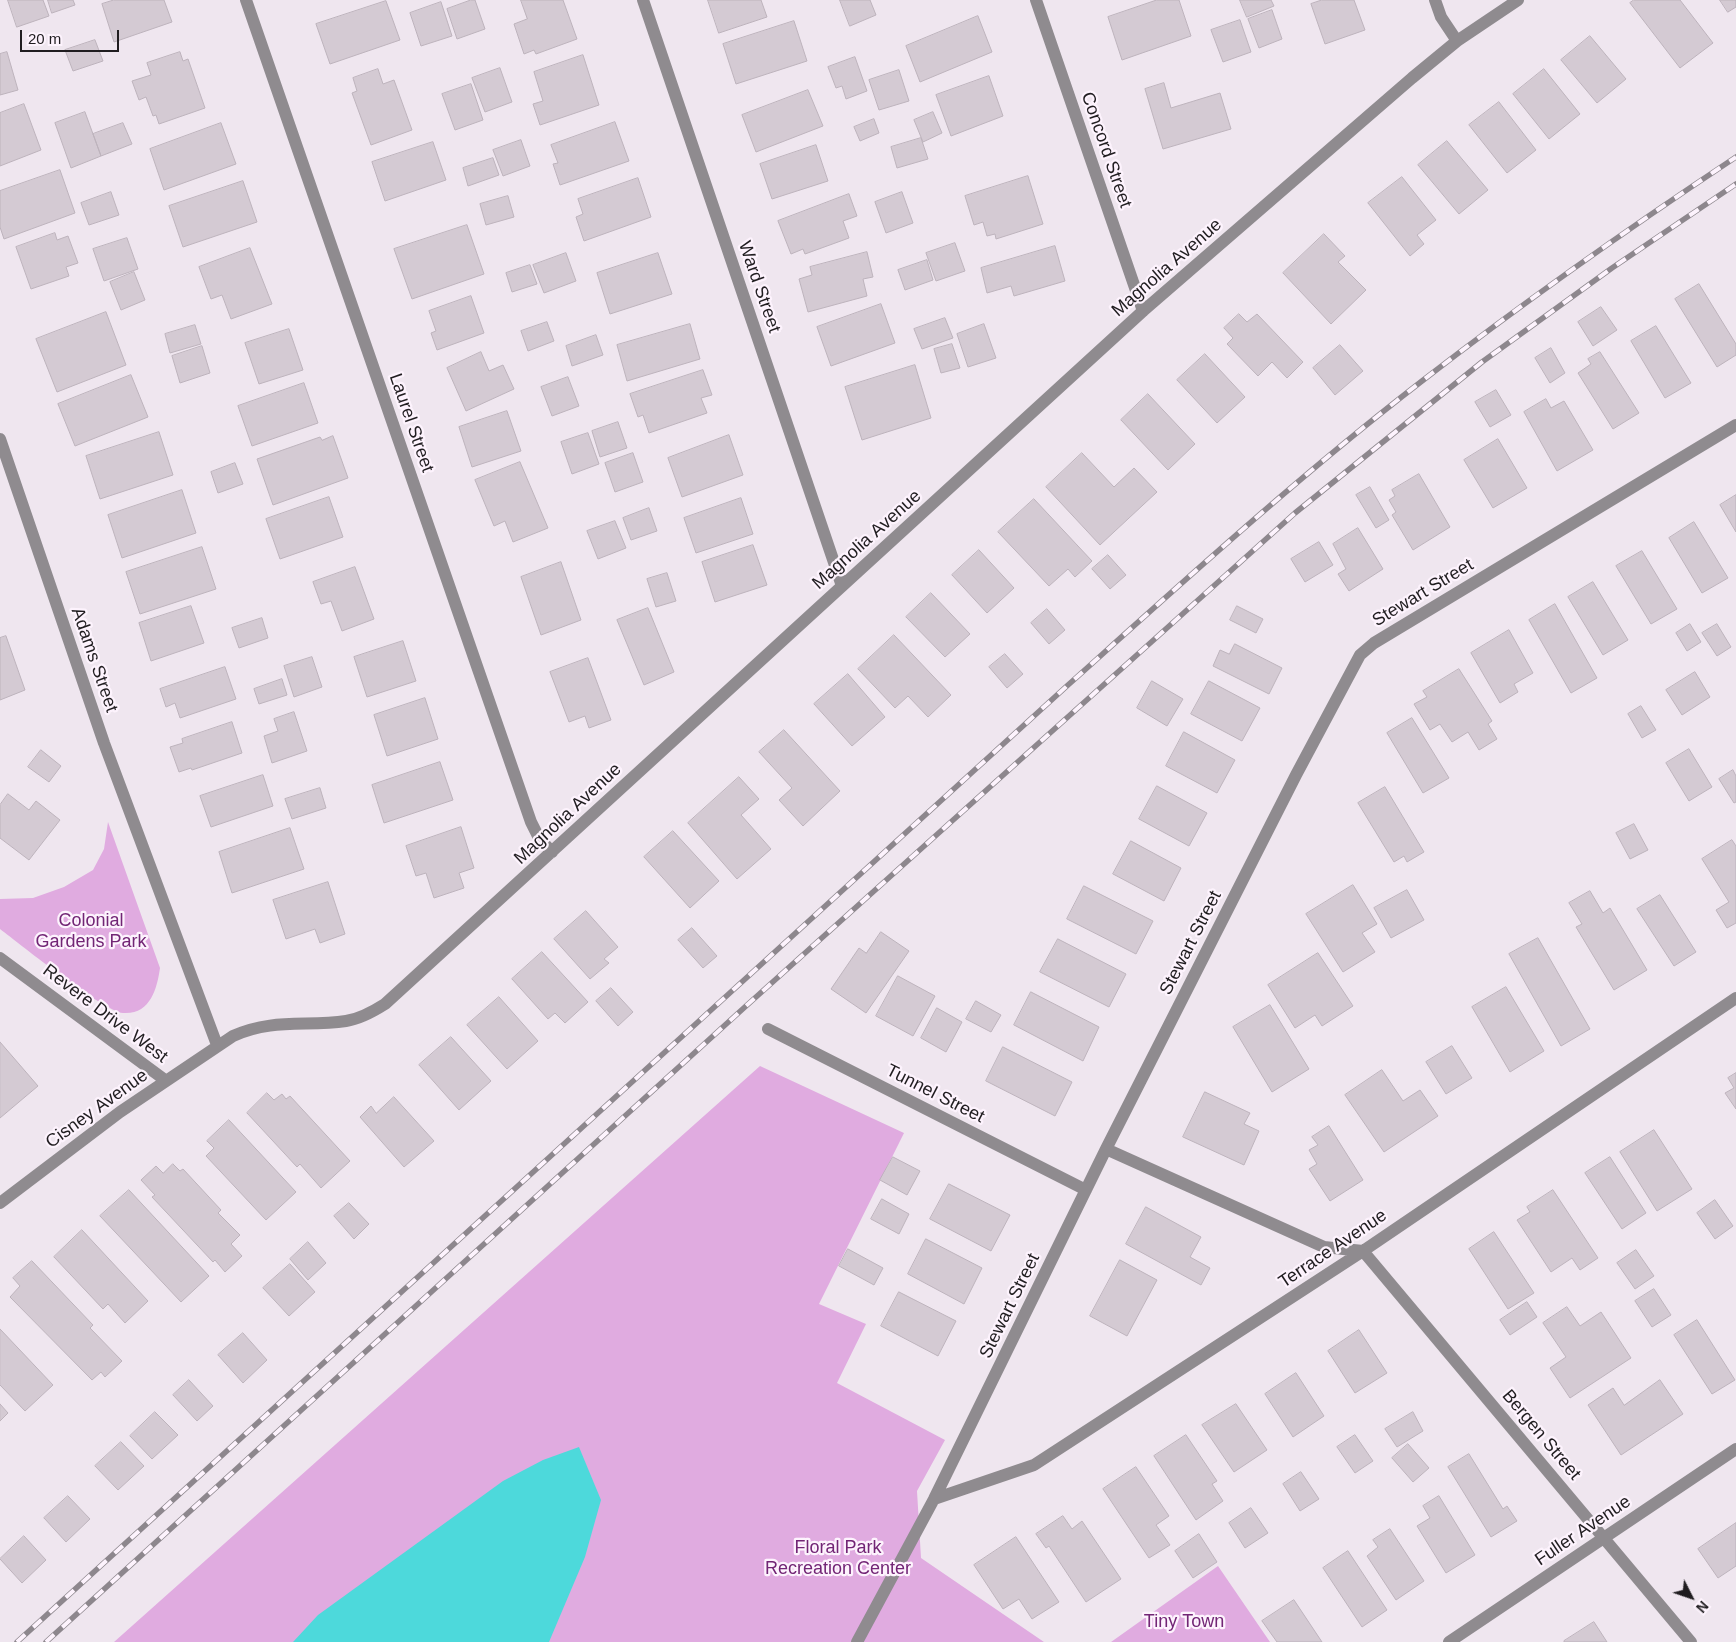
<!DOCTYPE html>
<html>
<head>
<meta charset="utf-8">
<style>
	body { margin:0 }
	#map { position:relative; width:1736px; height:1642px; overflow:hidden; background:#efe6ef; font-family:Arial,sans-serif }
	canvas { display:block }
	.north { position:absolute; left:1666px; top:1572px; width:50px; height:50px; -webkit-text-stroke:4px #fdf3fd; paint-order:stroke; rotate:131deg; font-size:14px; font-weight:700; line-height:20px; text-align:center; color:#201d20 }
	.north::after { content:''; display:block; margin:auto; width:18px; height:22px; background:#201d20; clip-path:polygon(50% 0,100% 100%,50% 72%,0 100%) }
	.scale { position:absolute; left:20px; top:30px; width:99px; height:22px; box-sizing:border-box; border:2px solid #201d20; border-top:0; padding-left:6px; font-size:15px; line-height:18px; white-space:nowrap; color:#201d20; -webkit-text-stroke:4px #fdf3fd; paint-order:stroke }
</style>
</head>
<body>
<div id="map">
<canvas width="1736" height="1642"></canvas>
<div class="north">N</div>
<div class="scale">20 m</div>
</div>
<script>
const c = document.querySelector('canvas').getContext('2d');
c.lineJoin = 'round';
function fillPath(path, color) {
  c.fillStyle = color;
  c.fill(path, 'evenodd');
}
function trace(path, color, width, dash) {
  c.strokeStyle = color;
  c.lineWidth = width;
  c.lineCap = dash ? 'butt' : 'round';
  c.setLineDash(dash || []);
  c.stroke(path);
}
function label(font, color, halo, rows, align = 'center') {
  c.font = font + ' Arial,sans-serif';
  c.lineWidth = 4.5;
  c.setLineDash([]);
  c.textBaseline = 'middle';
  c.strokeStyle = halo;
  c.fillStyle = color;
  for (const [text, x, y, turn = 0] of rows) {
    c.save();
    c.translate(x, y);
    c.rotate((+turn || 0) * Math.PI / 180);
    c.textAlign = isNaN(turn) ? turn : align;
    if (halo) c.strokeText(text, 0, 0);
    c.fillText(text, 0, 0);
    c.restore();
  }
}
fillPath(new Path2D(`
	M108,822l52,146c-3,21 -10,47 -37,45 -20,-2 -102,-68 -123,-84v-30l33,-1 31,-11 29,-17 11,-21z
	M760,1066l144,67 -85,171 47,20 -29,59 108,57 -28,51 4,67 123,84h-930z
	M1218,1566l52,76h-159z`), '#e0abe0');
fillPath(new Path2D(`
	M579,1447l22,53 -16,57 -36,85h-256l25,-27 185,-134 40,-21z`), '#4dd9db');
const building = new Path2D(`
	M8,0h35l6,16 -32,11z
	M48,0h25l2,5 -23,8z
	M114,0h50l8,22 -58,20 -12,-38z
	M471,0h4l10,29 -28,10 -10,-30z
	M521,0h42l14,39 -41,15 -2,-4 -10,4 -10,-30 13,-5z
	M708,0h53l6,17 -48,16z
	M840,0h30l6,15 -26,11z
	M1157,0h22l12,36 -69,24 -14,-43z
	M1240,0h31l3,6 -27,11z
	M1322,0h32l11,30 -40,14 -14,-40z
	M1634,0h46l33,43 -33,25 -50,-65z
	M1720,0h16v7l-8,5z
	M386,1l14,39 -70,24 -14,-40z
	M441,2l11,34 -31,10 -11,-33z
	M1272,10l10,29 -23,9 -11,-29z
	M978,16l14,36 -72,30 -14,-36z
	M1240,20l11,32 -28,10 -12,-32z
	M794,21l13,40 -71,23 -13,-40z
	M1590,36l36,43 -29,24 -36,-43z
	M95,40l8,21 -30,10 -8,-21z
	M7,52l11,38 -18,5v-41z
	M180,52l3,9 5,-2 17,49 -46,16 -3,-9 -3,1 -7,-19 -7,3 -7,-19 19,-6 -4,-12z
	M583,55l16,50 -59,20 -7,-21 10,-3 -9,-29z
	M855,57l12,34 -21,8 -4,-13 -6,2 -8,-21z
	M500,68l12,34 -27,10 -13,-34z
	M378,69l5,15 11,-4 18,50 -41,15 -19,-52 5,-2 -4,-13z
	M1544,69l36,45 -31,25 -36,-45z
	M899,70l10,31 -30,9 -10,-30z
	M989,76l14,40 -52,20 -15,-41z
	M1164,83l7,25 49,-15 11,36 -68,20 -18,-60z
	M471,84l12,36 -28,10 -13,-36z
	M808,90l15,36 -67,26 -14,-37z
	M1499,102l37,48 -29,23 -38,-48z
	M24,104l17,46 -41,16v-53z
	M85,112l16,44 -30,12 -16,-45z
	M933,112l9,21 -19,9 -9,-22z
	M874,119l5,14 -19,8 -6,-14z
	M615,122l14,39 -69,24 -7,-21 5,-1 -7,-18z
	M123,123l9,21 -31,12 -8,-22z
	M221,123l15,41 -72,26 -14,-41z
	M921,138l7,21 -31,9 -6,-21z
	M521,140l9,26 -27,10 -10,-26z
	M1447,141l41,49 -29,24 -41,-49z
	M433,142l13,38 -61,21 -13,-39z
	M816,145l12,36 -56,18 -12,-35z
	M493,158l6,17 -31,11 -5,-18z
	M60,170l15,43 -71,26 -4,-12v-36z
	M1028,176l15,48 -47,15 -1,-5 -8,2 -4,-14 -9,3 -9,-29z
	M1402,177l34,43 -19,15 7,9 -14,12 -42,-53z
	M638,178l13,39 -67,24 -8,-24 7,-3 -5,-15z
	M243,181l14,41 -74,25 -14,-41z
	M111,192l8,23 -30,10 -8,-22z
	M902,192l11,31 -27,10 -11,-31z
	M849,194l8,22 -14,5 6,17 -44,16 -2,-5 -12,5 -13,-33z
	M508,196l6,21 -28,8 -6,-21z
	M467,225l17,49 -72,25 -18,-50z
	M55,233l2,7 11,-4 10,27 -12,4 3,9 -38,13 -15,-42z
	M1324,234l21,22 -7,6 28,28 -35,34 -48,-51z
	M127,238l11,31 -34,12 -11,-32z
	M955,243l10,28 -29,10 -10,-28z
	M1055,246l10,35 -51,15 -3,-10 -24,7 -6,-25z
	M250,248l22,56 -41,15 -9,-24 -11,4 -12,-32z
	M867,252l6,25 -10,2 4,17 -59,16 -9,-33 13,-4 -2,-8z
	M566,253l10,28 -32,12 -11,-28z
	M658,253l14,41 -62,20 -13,-41z
	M927,260l6,20 -28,10 -7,-20z
	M530,265l7,19 -25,8 -6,-19z
	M134,272l11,28 -24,10 -11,-28z
	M1699,284l37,60v11l-19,12 -42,-68z
	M471,296l13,37 -47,17 -6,-17 5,-2 -7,-20z
	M881,304l14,39 -64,23 -14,-39z
	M1601,307l16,23 -24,16 -15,-24z
	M106,312l20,53 -69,27 -21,-53z
	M1239,314l8,8 10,-8 46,48 -16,16 -15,-16 -14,14 -31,-32 6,-6 -9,-10z
	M945,318l8,20 -31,11 -8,-20z
	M547,322l7,19 -26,10 -7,-20z
	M690,324l10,35 -73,22 -10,-36z
	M984,324l12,34 -28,9 -11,-33z
	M195,325l6,19 -31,9 -5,-19z
	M1656,326l35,57 -26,15 -34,-57z
	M289,329l14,41 -44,14 -14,-41z
	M596,335l7,20 -31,11 -6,-20z
	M952,344l8,24 -19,5 -7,-24z
	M1340,345l23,26 -28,24 -22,-27z
	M202,346l8,27 -30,10 -8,-27z
	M1551,348l14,25 -15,10 -15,-25z
	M481,352l8,19 14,-6 11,24 -48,22 -19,-43z
	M1600,352l39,61 -26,16 -35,-56 13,-9 -3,-5z
	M1205,354l40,43 -28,26 -40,-43z
	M915,365l16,53 -69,22 -17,-53z
	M703,370l9,25 -11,3 6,15 -58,20 -6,-18 -5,2 -8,-23z
	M131,375l17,42 -73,29 -17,-42z
	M568,377l11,29 -27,10 -11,-29z
	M304,383l14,40 -66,23 -14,-40z
	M1496,390l15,25 -21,12 -15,-25z
	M1148,394l47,50 -27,26 -47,-50z
	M1546,399l5,9 13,-7 29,49 -36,21 -33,-59z
	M507,411l14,40 -49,16 -13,-40z
	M618,422l9,26 -27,9 -8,-26z
	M159,432l14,43 -73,24 -14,-43z
	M588,433l11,31 -27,10 -11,-32z
	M729,435l14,40 -61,22 -14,-39z
	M333,436l15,42 -75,27 -16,-46 63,-22 2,3z
	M1498,439l29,49 -34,20 -29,-48z
	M633,453l10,29 -28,10 -10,-29z
	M1082,453l32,34 20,-19 23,24 -57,53 -54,-58z
	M520,462l28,66 -35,14 -8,-21 -11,5 -19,-46z
	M235,463l8,21 -25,9 -7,-21z
	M1419,474l31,53 -37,23 -21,-35 4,-3 -7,-12 6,-4 -3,-6z
	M1370,487l19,33 -13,8 -20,-33z
	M182,490l14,43 -74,25 -14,-43z
	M1736,495v37l-16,-27z
	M329,497l14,40 -63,22 -14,-40z
	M741,498l12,36 -57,19 -12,-35z
	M1034,499l58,62 -17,16 -7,-8 -19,17 -51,-54z
	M649,508l8,23 -26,9 -8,-22z
	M615,521l11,27 -28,11 -11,-28z
	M1694,522l34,56 -26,15 -33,-55z
	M1358,528l25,41 -34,22 -11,-17 8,-5 -13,-25z
	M1319,542l14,23 -28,17 -14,-23z
	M753,545l14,40 -52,17 -13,-40z
	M202,547l14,42 -76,25 -14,-42z
	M979,550l35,38 -27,25 -35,-38z
	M1642,551l35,58 -26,15 -35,-58z
	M1108,555l18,20 -16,14 -18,-20z
	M561,562l20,58 -40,15 -20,-58z
	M355,567l19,52 -32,12 -11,-30 -10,3 -8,-22z
	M667,573l9,28 -20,6 -9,-28z
	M1593,582l35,58 -25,15 -35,-58z
	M931,593l39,41 -25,23 -39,-40z
	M1555,604l42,74 -26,15 -42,-73z
	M191,606l13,37 -53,18 -12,-38z
	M1237,606l26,13 -7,14 -26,-13z
	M648,608l26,64 -30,13 -27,-65z
	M1047,609l18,21 -16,14 -18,-21z
	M262,618l6,20 -29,10 -7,-20z
	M1690,624l11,18 -14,9 -11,-18z
	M1717,624l14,23 -14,9 -15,-23z
	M1509,630l24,43 -19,11 4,8 -18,11 -29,-50z
	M894,635l57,60 -23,22 -20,-21 -13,12 -37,-39z
	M6,636l19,54 -25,10v-62z
	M403,641l13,40 -49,16 -13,-40z
	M1235,644l47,24 -13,26 -56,-28 7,-16 9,4z
	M1005,654l18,20 -16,14 -18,-21z
	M312,657l10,30 -28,10 -10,-31z
	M588,658l23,62 -22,8 -4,-12 -16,6 -19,-50z
	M225,667l11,32 -56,19 -5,-15 -9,4 -6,-18z
	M1459,669l33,52 -4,3 9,15 -18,11 -11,-18 -16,10 -12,-18 -10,6 -16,-26 13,-7 -4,-6z
	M1695,672l15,25 -28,18 -16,-25z
	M848,674l37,43 -33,29 -38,-42z
	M282,679l5,16 -28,9 -5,-15z
	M1152,681l31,18 -16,27 -30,-18z
	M1209,681l51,27 -18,33 -51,-27z
	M425,698l13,41 -51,17 -13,-41z
	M1641,706l15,24 -14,8 -14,-24z
	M294,712l13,39 -35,12 -8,-27 14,-5 -4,-12z
	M1412,718l37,60 -26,15 -36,-60z
	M232,722l10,31 -50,17 -1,-2 -12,4 -9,-25 13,-4 -1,-4z
	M784,730l56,61 -37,35 -24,-26 13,-12 -33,-36z
	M1184,732l51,28 -18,33 -51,-27z
	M1689,749l23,38 -23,14 -23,-38z
	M41,750l20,16 -12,16 -21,-15z
	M440,762l13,38 -69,23 -12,-38z
	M1733,770l3,6v26l-2,1 -15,-24z
	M263,775l10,31 -62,21 -11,-31z
	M739,777l20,22 -18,16 30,34 -34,30 -49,-56z
	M1157,786l50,27 -18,33 -50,-27z
	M1385,787l39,65 -17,10 -3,-6 -10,6 -36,-59z
	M320,788l6,20 -34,11 -7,-20z
	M8,794l21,16 7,-9 24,19 -31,40 -29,-22v-33z
	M1634,824l14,26 -18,9 -14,-26z
	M461,827l13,41 -15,5 5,15 -30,10 -8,-25 -10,3 -10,-30z
	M290,828l14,41 -72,24 -13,-41z
	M673,831l46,50 -29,27 -46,-51z
	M1732,840l4,6v77l-9,5 -11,-18 13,-8 -27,-43z
	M1131,841l50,27 -17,33 -51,-27z
	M328,882l17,52 -25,9 -5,-14 -29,10 -13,-39z
	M1353,885l24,39 -15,9 13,19 -32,20 -37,-58z
	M1084,886l69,35 -17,33 -69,-35z
	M1407,890l17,30 -33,18 -17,-30z
	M1590,891l13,22 7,-5 37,62 -33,20 -38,-63 6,-3 -13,-21z
	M1660,895l36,57 -22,14 -37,-57z
	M586,911l32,36 -14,12 5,4 -19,16 -36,-40z
	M692,928l25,28 -14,12 -25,-28z
	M881,932l28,19 -43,62 -35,-24 28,-41 7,5z
	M1538,938l52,91 -29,17 -52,-92z
	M1058,939l68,35 -17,33 -69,-35z
	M542,952l46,50 -23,21 -10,-10 -7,6 -36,-40z
	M1318,953l35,53 -31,20 -7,-11 -20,13 -27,-43z
	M898,976l37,20 -22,40 -37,-20z
	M1506,987l38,64 -34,21 -38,-65z
	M611,988l22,24 -15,14 -22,-25z
	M1031,992l68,35 -16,34 -69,-36z
	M499,997l39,44 -31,28 -40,-44z
	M976,1001l25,14 -10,17 -25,-13z
	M1270,1005l39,64 -37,23 -39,-65z
	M937,1008l25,14 -16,30 -25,-14z
	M451,1037l40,44 -32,29 -40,-45z
	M0,1042l38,44 -38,32z
	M1452,1046l20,32 -26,16 -20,-32z
	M1003,1047l69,35 -17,34 -69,-35z
	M1382,1070l21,31 17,-11 18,26 -54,36 -39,-57z
	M1736,1073v36l-11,-16 9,-5 -6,-10z
	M1205,1092l45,21 -6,11 15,7 -15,34 -61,-28z
	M267,1093l7,7 8,-6 4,5 4,-3 60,65 -29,27 -21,-24 -3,3 -50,-54z
	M394,1097l40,44 -30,26 -44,-50 11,-11 5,7z
	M229,1120l67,72 -30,28 -60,-64 8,-8 -7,-7z
	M1329,1126l34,54 -33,21 -21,-32 8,-5 -8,-14 9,-5 -6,-8z
	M1654,1130l38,59 -35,22 -37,-59z
	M893,1157l27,14 -13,24 -27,-15z
	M1610,1157l36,56 -24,16 -37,-56z
	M173,1164l7,7 3,-2 38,41 -3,3 22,22 -9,9 11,12 -17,16 -10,-12 -2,2 -61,-65 3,-2 -14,-15 15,-14 7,7z
	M949,1184l61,31 -19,36 -61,-32z
	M129,1190l80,86 -28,26 -81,-86z
	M1553,1190l45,68 -18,12 -8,-12 -21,14 -34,-52 13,-8 -3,-5z
	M882,1199l27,15 -10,20 -28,-15z
	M1715,1200l18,26 -18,13 -18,-26z
	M349,1203l20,21 -15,15 -20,-23z
	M1146,1207l55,30 -11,20 20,11 -9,17 -75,-41z
	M82,1230l66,71 -23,22 -17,-19 -5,5 -49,-52z
	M1494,1232l40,61 -26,16 -39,-60z
	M926,1239l56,29 -18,36 -56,-30z
	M308,1242l18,21 -18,17 -18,-21z
	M848,1249l35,19 -9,17 -35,-19z
	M1636,1250l18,26 -19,13 -18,-26z
	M1120,1260l37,20 -30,56 -37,-20z
	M32,1261l61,64 -3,3 32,33 -17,16 -4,-5 -9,8 -82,-83 10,-11 -7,-8z
	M290,1264l25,28 -26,24 -26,-28z
	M1654,1289l17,26 -19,12 -17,-26z
	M899,1292l57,29 -18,35 -57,-30z
	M1527,1302l10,15 -27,18 -10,-15z
	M1567,1307l13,19 21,-14 30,46 -61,40 -20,-30 16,-11 -23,-34z
	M1697,1320l38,60 -23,14 -38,-59z
	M0,1329l53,56 -28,26 -25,-26z
	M1359,1330l28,43 -32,20 -27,-42z
	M243,1333l24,27 -24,23 -25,-28z
	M1296,1373l28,43 -31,21 -28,-43z
	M189,1380l24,26 -16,15 -24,-26z
	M1660,1380l23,34 -62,41 -33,-50 25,-17 11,17z
	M0,1404l8,9 -8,8z
	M1236,1404l31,46 -33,22 -32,-47z
	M155,1412l23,23 -26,24 -22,-23z
	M1413,1412l10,19 -26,16 -12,-18z
	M1186,1435l31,46 -5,3 11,17 -27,19 -42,-64z
	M1355,1435l18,26 -18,12 -18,-26z
	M121,1442l23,24 -26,24 -23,-24z
	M1408,1444l21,24 -16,14 -21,-24z
	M1469,1454l34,55 4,-3 10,15 -26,16 -43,-70z
	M1136,1467l33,49 -13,9 14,20 -21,13 -46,-69z
	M1301,1472l18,27 -19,12 -17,-27z
	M68,1496l22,23 -24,23 -22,-24z
	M1439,1496l36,59 -29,18 -29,-47 13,-8 -7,-12z
	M1251,1508l17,25 -23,15 -16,-25z
	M1063,1516l9,13 10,-8 39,58 -35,23 -37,-56 -3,2 -10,-14z
	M1736,1523v43l-18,12 -20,-29z
	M1390,1529l34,52 -28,19 -29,-44 11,-9 -5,-7z
	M1199,1534l18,28 -24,16 -18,-27z
	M24,1536l22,24 -24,23 -22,-24z
	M1016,1537l43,65 -27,17 -13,-20 -16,10 -29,-44z
	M1348,1551l39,59 -25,17 -39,-59z
	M1294,1600l28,42h-45l-15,-21z
	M1594,1622l13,20h-43v-1z`);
fillPath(building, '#d4cad3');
trace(building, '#bdb3bc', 1);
trace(new Path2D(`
	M246,0l285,822 8,16 13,14
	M643,0l199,586
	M1036,0l107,311
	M1435,0l6,17 16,24
	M0,439l104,304 113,302
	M0,958l165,122
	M768,1029l318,161
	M1106,1149l218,98 39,4 328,391
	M0,1203l120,-91 113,-76c40,-18 73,-9 113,-15 14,-2 28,-10 39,-17l758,-693 269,-233 45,-37 61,-41
	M934,1499l100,-34 329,-214 373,-253
	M857,1642l77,-143 172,-350 190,-374 64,-120 14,-12 362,-218
	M1449,1642l287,-193`), '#8f8b8f', 12);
const rail = new Path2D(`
	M17,1642l1051,-957c116,-104 231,-209 354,-304 102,-79 207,-153 314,-224
	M46,1642l700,-636 549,-493 187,-151 130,-94 124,-84`);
trace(rail, '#8d878d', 5.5);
trace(rail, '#fdf3fd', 4, [11]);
label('18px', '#201d20', '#fdf3fd', [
	["Concord Street",1106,150,71],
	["Magnolia Avenue",1167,268,-41],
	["Ward Street",759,287,71],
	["Laurel Street",411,423,71],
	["Magnolia Avenue",867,540,-42],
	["Stewart Street",1423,593,-31],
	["Adams Street",94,660,71],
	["Magnolia Avenue",568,814,-43],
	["Stewart Street",1191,943,-63],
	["Revere Drive West",105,1014,37],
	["Tunnel Street",935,1094,27],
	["Cisney Avenue",97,1109,-36],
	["Terrace Avenue",1333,1249,-34],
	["Stewart Street",1010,1306,-64],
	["Bergen Street",1541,1435,50],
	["Fuller Avenue",1583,1531,-34]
]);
label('18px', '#722575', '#fdf3fd', [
	["Colonial",91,921],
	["Gardens Park",91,942],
	["Floral Park",838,1548],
	["Recreation Center",838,1569],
	["Tiny Town",1184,1622]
]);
</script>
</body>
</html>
